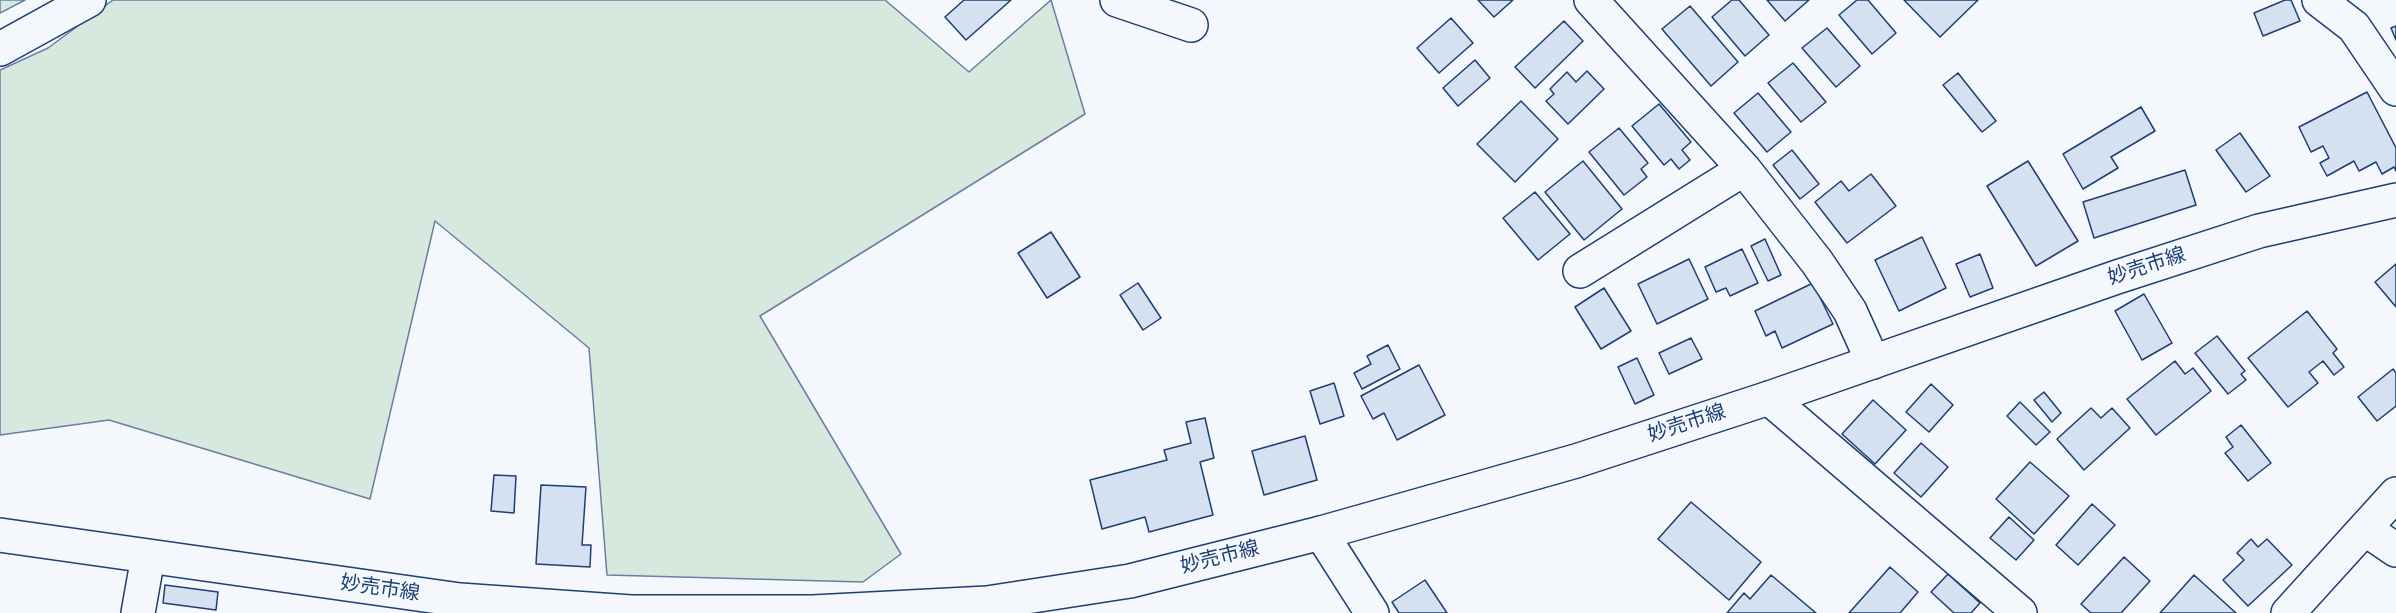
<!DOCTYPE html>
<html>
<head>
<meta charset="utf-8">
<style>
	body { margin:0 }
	canvas { display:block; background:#f4f7fb }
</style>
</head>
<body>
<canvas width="2396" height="613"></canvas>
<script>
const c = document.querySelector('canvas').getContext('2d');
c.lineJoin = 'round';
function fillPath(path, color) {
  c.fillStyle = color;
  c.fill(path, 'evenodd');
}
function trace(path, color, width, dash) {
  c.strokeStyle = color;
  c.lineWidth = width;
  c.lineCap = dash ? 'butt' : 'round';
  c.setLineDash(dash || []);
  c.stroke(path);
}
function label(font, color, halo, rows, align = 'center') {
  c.font = font + ' "DM Sans","Noto Sans JP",sans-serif';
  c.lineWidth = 4.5;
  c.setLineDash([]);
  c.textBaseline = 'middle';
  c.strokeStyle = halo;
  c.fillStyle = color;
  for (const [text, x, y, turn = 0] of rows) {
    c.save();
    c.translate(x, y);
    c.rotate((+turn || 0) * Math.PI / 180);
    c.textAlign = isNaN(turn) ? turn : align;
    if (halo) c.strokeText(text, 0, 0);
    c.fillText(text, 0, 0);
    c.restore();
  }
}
const green = new Path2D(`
	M0,0h25l-25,13z
	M113,0h772l84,72 82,-72 34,114 -325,202 141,238 -38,28 -256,-7 -18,-227 -154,-127 -65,278 -261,-79 -109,15v-365l48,-22z`);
fillPath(green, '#d7e8df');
trace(green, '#687fa3', 1.5);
const building = new Path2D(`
	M964,0h47l-45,40 -21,-23z
	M1478,0h35l-19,17z
	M1732,0h7l30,35 -24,21 -33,-39z
	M1767,0h42l-24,21z
	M1857,0h11l28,33 -24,21 -33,-39z
	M1904,0h74l-38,37z
	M2285,0h6l9,21 -37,15 -9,-23z
	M1690,6l48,56 -27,24 -49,-57z
	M1451,18l22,25 -34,30 -22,-25z
	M1564,21l19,20 -48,47 -20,-21z
	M2396,26v14l-5,-12z
	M1827,28l33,38 -24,21 -34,-39z
	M1475,60l15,18 -32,28 -15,-18z
	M1793,63l33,39 -25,20 -33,-39z
	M1587,71l17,18 -36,35 -22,-23 8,-7 -4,-5 17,-17 9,10z
	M1958,73l38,48 -14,11 -39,-47z
	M2367,92l29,56v23l-2,-4 -12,7 -6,-12 -17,9 -5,-10 -27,15 -7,-13 9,-5 -6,-12 -12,6 -12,-25z
	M1758,93l33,39 -24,20 -33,-39z
	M1521,101l37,38 -43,43 -38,-38z
	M1659,104l32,38 -9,8 8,10 -11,9 -8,-10 -7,6 -32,-39z
	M2141,107l14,24 -44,26 7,11 -35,21 -20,-35z
	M1619,128l29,35 -7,6 6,8 -23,18 -35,-43z
	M2240,133l30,43 -24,16 -30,-42z
	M1792,150l27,34 -19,15 -27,-34z
	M1583,161l39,48 -38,31 -39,-48z
	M2028,161l50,80 -42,25 -49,-80z
	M2185,170l11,35 -102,33 -11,-36z
	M1871,174l25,32 -49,37 -32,-41 26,-21 8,10z
	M1535,192l35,42 -32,26 -35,-42z
	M1051,232l29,45 -33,21 -29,-45z
	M1922,237l24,51 -47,23 -24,-51z
	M1765,239l16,36 -13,6 -17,-35z
	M1742,249l16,34 -28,13 -4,-8 -10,4 -11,-25z
	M1980,254l13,34 -23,9 -14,-33z
	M1689,259l19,40 -51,25 -19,-40z
	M2396,264v43l-21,-25z
	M1138,283l23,35 -18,12 -23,-35z
	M1813,283l20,41 -51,24 -7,-17 -9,5 -11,-25z
	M1604,288l27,43 -30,18 -26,-42z
	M2144,294l28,49 -30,17 -27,-49z
	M2307,311l30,38 -4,4 11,14 -10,8 -11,-14 -14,11 9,11 -30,24 -40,-49z
	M2217,336l28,35 -4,3 5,6 -18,14 -33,-41z
	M1691,338l11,21 -33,15 -10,-21z
	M1388,345l12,24 -38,20 -8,-16 17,-9 -4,-8z
	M1637,358l17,37 -19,9 -17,-37z
	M2175,361l10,13 8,-6 18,23 -55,44 -29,-36z
	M1419,365l26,50 -48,25 -13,-27 -11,6 -12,-23z
	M2393,369l3,4v33l-19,15 -19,-24z
	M1334,383l10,33 -24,8 -10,-33z
	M1931,384l22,21 -24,27 -23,-20z
	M2044,392l17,21 -9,9 -18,-22z
	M1873,400l33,30 -31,34 -33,-30z
	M2020,402l30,30 -14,13 -29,-29z
	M2091,408l10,10 11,-10 18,20 -46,42 -27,-31z
	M1205,418l9,40 -14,4 13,53 -64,17 -4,-15 -43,12 -12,-49 77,-20 -3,-10 27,-7 -5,-21z
	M2241,425l30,38 -23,18 -23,-28 8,-6 -7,-10z
	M1305,436l12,44 -53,15 -12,-44z
	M1921,443l27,24 -27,30 -27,-24z
	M2030,462l39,34 -35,38 -38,-35z
	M494,475l22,1 -2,37 -23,-2z
	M541,485l45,2 -4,58h9l-1,22 -54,-3z
	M1691,502l70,60 -32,38 -71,-61z
	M2092,504l23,21 -37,40 -22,-20z
	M2009,517l25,23 -18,20 -26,-22z
	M2251,539l7,8 9,-8 25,26 -44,41 -25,-26 21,-20 -7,-7z
	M2124,557l26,24 -29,32h-30l-10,-9z
	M1890,567l28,25 -18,21h-51z
	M1948,574l32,29 -9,10h-17l-23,-21z
	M1771,575l45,38h-89l17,-20 6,6z
	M2194,575l42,38h-76z
	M1425,580l22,33h-48l-7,-11z
	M165,585l53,7 -2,18 -53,-7z`);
fillPath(building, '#d5e0f0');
trace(building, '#1d3f73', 1.5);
const minor = new Path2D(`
	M1117,0l74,25
	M1591,0l153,169 73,93 33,49 23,51
	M2319,0l35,27 42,62
	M0,49l89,-49
	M1580,271l164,-102
	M1769,398l251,215
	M2365,529l31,21
	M1321,533l51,80
	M138,613l10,-56
	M2288,613l108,-119`);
const major = new Path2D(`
	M0,535l460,65 171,12h182l174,-9 143,-22 191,-48 255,-72 193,-63 348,-121 142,-46 137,-31`);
trace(minor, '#1d3f73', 36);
trace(major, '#1d3f73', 36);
trace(minor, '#f4f7fb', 33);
trace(major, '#f4f7fb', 33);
label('20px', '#1d3f73', '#f4f7fb', [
	["妙売市線",2147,267,-18],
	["妙売市線",1687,424,-18],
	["妙売市線",1220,558,-14],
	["妙売市線",380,589,8]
]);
</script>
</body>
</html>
